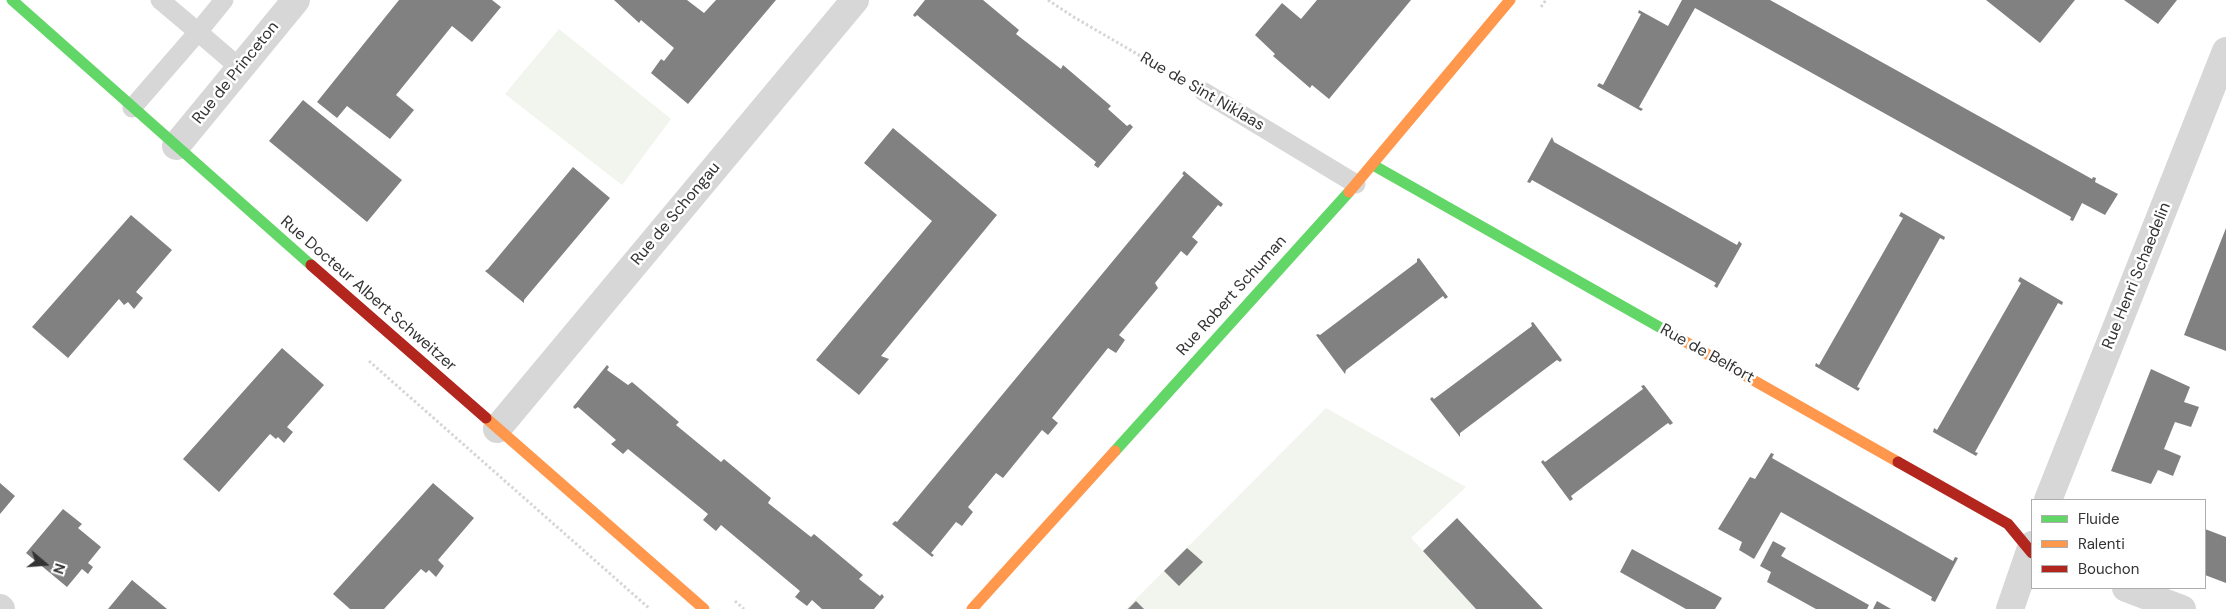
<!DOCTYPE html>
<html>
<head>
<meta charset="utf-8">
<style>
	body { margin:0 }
	#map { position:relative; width:2226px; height:609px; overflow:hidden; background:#fff; font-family:"DM Sans",sans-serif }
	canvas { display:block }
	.legend { position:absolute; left:2031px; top:499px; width:175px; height:90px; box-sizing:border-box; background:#fff; border:1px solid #adadad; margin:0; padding:6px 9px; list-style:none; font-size:15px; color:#333 }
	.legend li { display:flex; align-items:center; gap:10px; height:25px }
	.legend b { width:25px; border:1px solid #adadad }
	.north { position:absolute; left:20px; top:539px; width:50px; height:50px; -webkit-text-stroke:4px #fff; paint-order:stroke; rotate:108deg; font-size:14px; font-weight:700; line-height:20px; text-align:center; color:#333 }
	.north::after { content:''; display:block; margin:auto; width:18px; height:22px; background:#333; clip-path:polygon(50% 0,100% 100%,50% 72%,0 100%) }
</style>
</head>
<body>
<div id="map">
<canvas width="2226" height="609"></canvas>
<ul class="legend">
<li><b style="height:6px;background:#63d668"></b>Fluide</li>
<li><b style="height:6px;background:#ff974d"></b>Ralenti</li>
<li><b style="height:6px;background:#b3261e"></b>Bouchon</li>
</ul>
<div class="north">N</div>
</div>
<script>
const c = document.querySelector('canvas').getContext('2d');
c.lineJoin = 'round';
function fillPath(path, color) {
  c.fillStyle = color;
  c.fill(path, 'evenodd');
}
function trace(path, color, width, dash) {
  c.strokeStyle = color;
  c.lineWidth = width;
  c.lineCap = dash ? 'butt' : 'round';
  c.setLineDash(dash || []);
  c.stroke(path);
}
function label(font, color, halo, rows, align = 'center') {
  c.font = font + ' "DM Sans",sans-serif';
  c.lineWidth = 5;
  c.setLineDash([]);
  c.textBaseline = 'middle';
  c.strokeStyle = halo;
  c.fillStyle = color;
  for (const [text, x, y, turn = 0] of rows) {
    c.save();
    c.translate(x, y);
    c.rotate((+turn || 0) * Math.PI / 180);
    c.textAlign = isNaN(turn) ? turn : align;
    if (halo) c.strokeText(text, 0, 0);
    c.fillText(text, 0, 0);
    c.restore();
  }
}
fillPath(new Path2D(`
	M559,29l112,90 -49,66 -117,-91z
	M1326,408l140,79 -55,51 66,71h-351z`), '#f1f5ed');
fillPath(new Path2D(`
	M399,0h93l9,7 -29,35 -20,-16 -56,69 18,15 -24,29 -43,-33 -10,12 -20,-16z
	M614,0h73l17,13 12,-13h60l-88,104 -37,-31 10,-14 3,2 10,-13 -33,-28 -2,3 -2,-2z
	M925,0h58l36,30 -3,4 45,35 2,-4 48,41 -3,3 19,17 3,-2 3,3 -35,41 -4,-3 2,-3 -179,-147 -2,2 -2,-2z
	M1317,0h94l-82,99 -17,-14 -2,3 -37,-32 2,-2 -20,-19 27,-32 19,16z
	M1682,0h88l322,179 1,-2 3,1 -1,4 23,12 -13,21 -23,-12 -9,18 -3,-1 1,-3 -376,-209 -56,99 4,2 -2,2 -44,-25 2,-3 4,2 38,-71 -3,-1 1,-3 29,16z
	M1986,0h89l-35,43z
	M2124,0h53l-19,24z
	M303,100l99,80 -35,42 -98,-81z
	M893,128l104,87 -116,141 8,3 -30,36 -43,-35 116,-139 -68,-58z
	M1552,137l2,5 183,103 2,-4 3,3 -25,44 -3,-2 2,-3 -184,-103 -2,3 -3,-1z
	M573,167l37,31 -86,102v3l-39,-32 3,-2z
	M1184,171l39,33 -2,3 -3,-2 -26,32 6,5 -11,14 -6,-5 -26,32 3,5 -39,47 6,5 -9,13 -8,-5 -56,70 6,5 -10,12 -6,-5 -39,48 -7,-5 -28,34 5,5 -11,14 -6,-4 -25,31 3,2 -2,2 -40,-33 3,-3 2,1 287,-347 -2,-1z
	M1901,212l44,25 -1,3 -4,-2 -83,149 3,1 -2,3 -43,-25 1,-3 3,2 84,-147 -4,-2z
	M131,215l41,35 -36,42 7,6 -9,11 -6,-7 -4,3 -5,-6 -51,59 -36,-31z
	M2226,228v123l-42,-16z
	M1419,258l29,39 -3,2 -2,-3 -97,74 -1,4 -29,-39 2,-1 2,1 97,-73v-3z
	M2020,277l43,25 -1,3 -4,-2 -83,149 3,1 -2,3 -43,-24 1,-4 3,2 84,-147 -3,-2z
	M1533,322l29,38 -2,2 -3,-2 -97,73v4l-30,-38 2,-2 2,2 98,-73 -1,-3z
	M282,348l42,37 -37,42 6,5 -9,11 -6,-6 -2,2 -6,-5 -51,58 -36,-33z
	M607,365l2,2 -2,3 21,15 4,-3 47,40 -3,3 45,37 3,-3 47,39 -3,5 43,34 3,-3 49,41 -4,4 21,17 2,-2 2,3 -10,12h-52l-10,-9 -5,6 -12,-9 5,-6 -79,-66 -5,6 -13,-11 5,-6 -80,-65 -5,5 -12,-10 5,-4 -38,-33 -3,2 -2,-2z
	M2151,369l39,18 -6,15 15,5 -8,20 -16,-5 -11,27 17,7 -8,20 -15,-6 -7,14 -40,-13z
	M1644,385l29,38 -3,2 -2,-2 -97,73 2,3 -3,2 -29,-39 2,-2 2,2 98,-73 -2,-3z
	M1771,453l3,1 -2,4 181,103 2,-4 3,1 -23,44 -4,-2 1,-3 -151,-85 -27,47 -15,-9 3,-8 -24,-13 32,-52 5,2z
	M0,483l15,13 -15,18z
	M433,483l41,35 -36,42 6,6 -8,11 -7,-7 -3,3 -5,-4 -37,40h-34l-17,-15z
	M63,509l19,15 -4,4 23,19 -13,16 5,4 -5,7 -6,-5 -15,18 -41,-34z
	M1457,518l86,91h-67l-53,-58z
	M2205,529l21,8v46l-21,-8z
	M1773,541l13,7 -5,8 88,49 -2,4h-51l-49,-27 4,-10 -11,-6z
	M1187,548l16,14 -24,24 -15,-15z
	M1632,549l90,49 -7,11h-29l-66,-37z
	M132,580l35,29h-59z
	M1136,601l8,8h-16z
	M1877,601l14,8h-18z`), '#818181');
trace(new Path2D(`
	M1048,0l24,16 108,63
	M1541,7l5,-7
	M369,361l281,248
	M735,601l9,8`), '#d6d6d6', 3, [2.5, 2.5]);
trace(new Path2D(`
	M224,0l-26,32 42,36
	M1204,92l152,92
	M132,108l66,-76 -38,-32`), '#d7d7d7', 19);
trace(new Path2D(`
	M176,146l120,-146
	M497,429l358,-429
	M2048,500l178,-449
	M2126,588l56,21
	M0,608l1,1
	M2010,609l22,-64`), '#d7d7d7', 28);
trace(new Path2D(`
	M12,0l299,265
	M1373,165l311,176
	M1115,451l234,-259`), '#63d668', 11);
trace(new Path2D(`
	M1349,192l161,-192
	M1684,341l214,121
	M486,418l218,191
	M972,609l143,-158`), '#ff974d', 11);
trace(new Path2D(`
	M311,265l175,153
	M1898,462l110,62 24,29`), '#b3261e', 11);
label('16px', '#333', '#fff', [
	["Rue de Princeton",236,73,-51],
	["Rue de Sint Niklaas",1202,92,30],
	["Rue de Schongau",676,214,-50],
	["Rue Henri Schaedelin",2137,276,-68],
	["Rue Docteur Albert Schweitzer",368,294,41],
	["Rue Robert Schuman",1232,296,-48],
	["Rue de Belfort",1707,354,29]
]);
</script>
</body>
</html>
